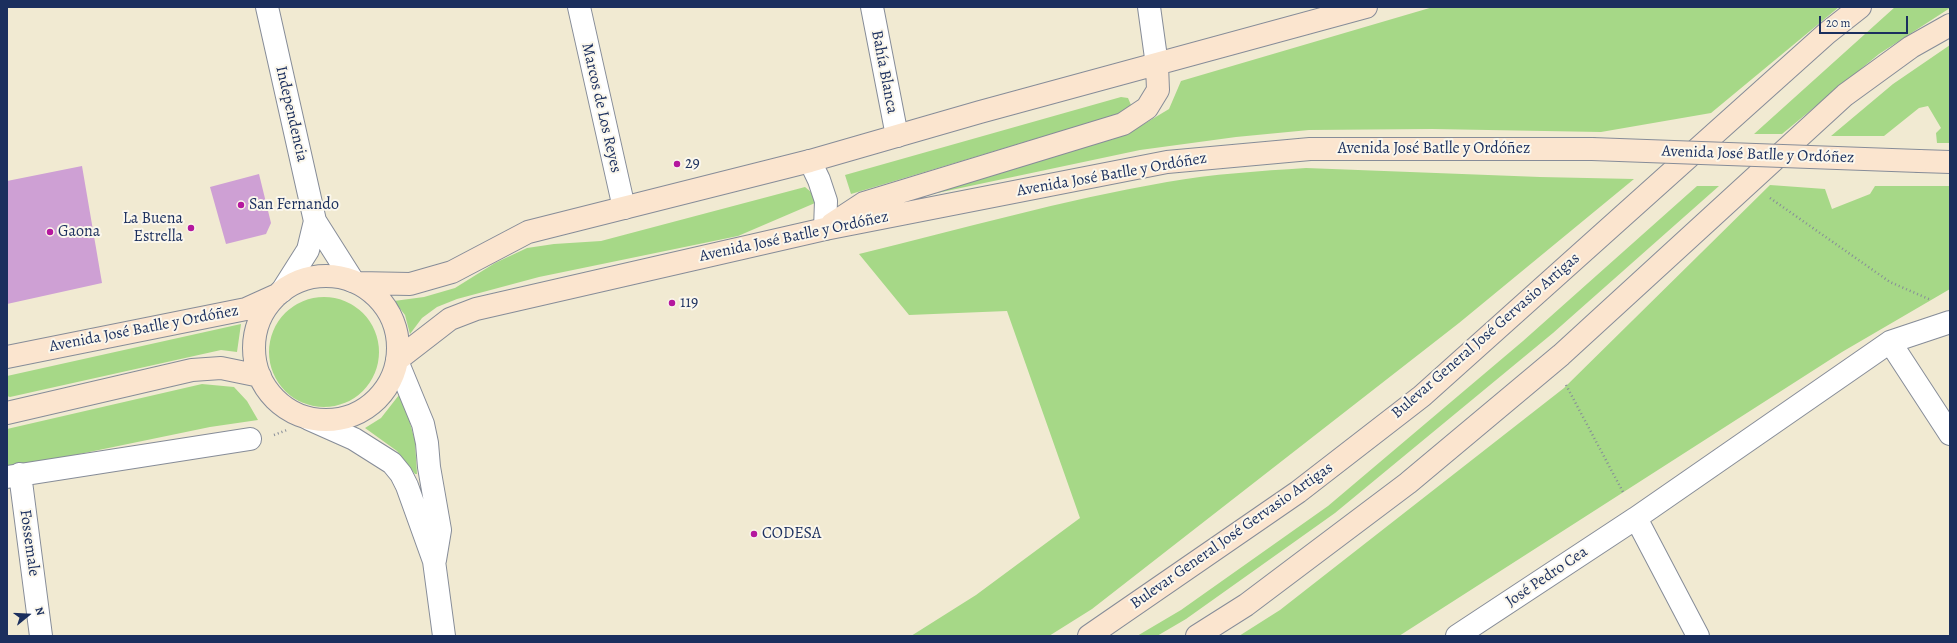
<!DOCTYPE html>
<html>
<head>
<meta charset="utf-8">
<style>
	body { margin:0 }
	#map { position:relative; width:1957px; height:643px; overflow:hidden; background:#f1ead2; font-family:Alegreya,serif }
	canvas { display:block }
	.frame { position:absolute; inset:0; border:8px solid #1b2f5e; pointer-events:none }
	.north { position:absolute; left:8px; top:595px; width:40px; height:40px; -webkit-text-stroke:3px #fbf7ec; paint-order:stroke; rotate:72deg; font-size:11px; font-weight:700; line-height:16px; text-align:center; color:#1b2f5e }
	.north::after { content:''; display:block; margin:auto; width:14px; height:18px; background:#1b2f5e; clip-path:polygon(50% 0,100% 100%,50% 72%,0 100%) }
	.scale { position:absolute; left:1819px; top:16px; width:89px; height:18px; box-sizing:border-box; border:2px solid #1b2f5e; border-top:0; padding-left:5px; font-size:12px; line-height:14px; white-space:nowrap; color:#1b2f5e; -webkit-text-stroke:3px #fbf7ec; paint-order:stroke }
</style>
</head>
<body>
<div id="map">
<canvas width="1957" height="643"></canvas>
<div class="frame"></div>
<div class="north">N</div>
<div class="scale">20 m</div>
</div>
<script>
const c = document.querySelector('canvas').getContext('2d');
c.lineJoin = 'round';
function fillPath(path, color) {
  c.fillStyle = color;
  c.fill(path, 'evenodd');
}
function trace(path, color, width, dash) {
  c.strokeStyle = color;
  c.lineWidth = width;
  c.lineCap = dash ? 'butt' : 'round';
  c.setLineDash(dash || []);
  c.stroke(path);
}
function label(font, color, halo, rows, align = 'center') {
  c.font = font + ' Alegreya,serif';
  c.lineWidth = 4;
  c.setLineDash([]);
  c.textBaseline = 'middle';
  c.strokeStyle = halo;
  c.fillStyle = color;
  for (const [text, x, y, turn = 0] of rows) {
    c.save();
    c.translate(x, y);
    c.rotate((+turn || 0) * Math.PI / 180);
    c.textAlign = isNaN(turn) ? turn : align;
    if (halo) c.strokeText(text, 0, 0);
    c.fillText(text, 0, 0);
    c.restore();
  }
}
fillPath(new Path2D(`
	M1433,7h406l-128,106 -110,19 -169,-3 -123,1 -73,7 -96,13 -236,50 142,-42 93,-31 30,-18 12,-28z
	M1895,7l55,1 -71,46 -97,80h-28z
	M1950,45v98h-13l-1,-10 5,-5 -13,-22 -9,2 -35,28h-53l62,-52z
	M1121,97l7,1 3,7 -6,7 -274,82 -6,-19z
	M1306,168l234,9 94,2 -175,144 -367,286 -43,27h-138l65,-41 104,-77 -73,-207 -98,4 -50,-61c102,-25 204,-54 308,-72 46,-8 92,-11 139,-14z
	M1770,185l55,4 7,20 38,-15 5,-8h75v103l-108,63 -443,284h-160l41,-26 284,-222z
	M1697,186h22l-166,147 -218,180 -149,106 -29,17h-20l44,-26 147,-104 195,-165z
	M805,187l6,5 4,11 -77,33 -199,41 -82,22 -20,8 -15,11 -12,16 -5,-19 -11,-14 30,-4 31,-9 40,-25 32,-15 27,-4 47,-3z
	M269 352a55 55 0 1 1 110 0a55 55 0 1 1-110 0Z
	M241,324l-4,28 -16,-2 -211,47 -3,-1v-20z
	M202,384l32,3 13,14 11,19 -48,7 -203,42v-40z
	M402,394l13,47 2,33h-2l-18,-23 -32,-23 16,-10 18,-23z`), '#a6d887');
fillPath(new Path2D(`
	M82,166l20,117 -95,21v-123z
	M259,174l12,49 -5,11 -40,10 -16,-57z`), '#cea0d4');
const minor = new Path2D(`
	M267,7l48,214 38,60
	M579,7l45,201
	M872,7l25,129
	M1149,7l8,58
	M810,161l9,19 7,21 -1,28
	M282,291l26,-41 7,-29
	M1890,342l60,92
	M20,474l21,162
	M7,477l243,-38
	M1636,518l62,118
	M1457,636l179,-118 254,-176 60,-20`);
const tertiary = new Path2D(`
	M397,361l26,63 4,19 2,24 11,63 -5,30
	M309,419l45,20 38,24 9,11 6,12 27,75 10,75`);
const secondary = new Path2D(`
	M1919,161l31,1
	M832,224l32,-21 259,-79 24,-16 11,-18 -1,-25
	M254 348a72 72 0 1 1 144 0a72 72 0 1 1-144 0Z
	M358,283l52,1 42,-12 76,-40 282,-71 170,-49 386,-105
	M7,357l239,-48 31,-14
	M397,360l53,-41 26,-10 349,-80 342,-67 143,-13h282
	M7,413l185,-43 29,-2 39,8
	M1089,636l209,-144 124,-96 405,-363 33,-26
	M1197,636l49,-31 162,-122 153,-128 284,-260 66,-48 39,-22`);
trace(minor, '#868c98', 24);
trace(tertiary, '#868c98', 24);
trace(secondary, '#868c98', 24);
trace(new Path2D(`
	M1770,198l120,84 41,18
	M1566,385l58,109
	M274,435l13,-5`), '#868c98', 2.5, [1, 3]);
trace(minor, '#fff', 22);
trace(tertiary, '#fff', 22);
trace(secondary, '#fbe5cf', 22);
const secondaryBridge = new Path2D(`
	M1592,149l327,12`);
trace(secondaryBridge, '#868c98', 24, []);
trace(secondaryBridge, '#fbe5cf', 22);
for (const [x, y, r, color] of [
	[677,164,4,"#b5179e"],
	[241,205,4,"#b5179e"],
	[191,228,4,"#b5179e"],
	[50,232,4,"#b5179e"],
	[672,303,4,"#b5179e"],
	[754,534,4,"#b5179e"]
]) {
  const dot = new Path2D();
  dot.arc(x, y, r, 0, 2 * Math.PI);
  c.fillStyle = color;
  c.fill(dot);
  trace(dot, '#fbf7ec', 1.5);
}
label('16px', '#1b2f5e', '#fbf7ec', [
	["Bahía Blanca",884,72,79],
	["Marcos de Los Reyes",601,108,77],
	["Independencia",291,114,77],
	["Avenida José Batlle y Ordóñez",1434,149],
	["Avenida José Batlle y Ordóñez",1758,155,2],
	["Avenida José Batlle y Ordóñez",1112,175,-10],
	["Avenida José Batlle y Ordóñez",794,237,-12],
	["Avenida José Batlle y Ordóñez",144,329,-11],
	["Bulevar General José Gervasio Artigas",1486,336,-41],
	["Bulevar General José Gervasio Artigas",1232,536,-35],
	["Fossemale",29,543,82],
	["José Pedro Cea",1547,577,-34]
]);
label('16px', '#1b2f5e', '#fbf7ec', [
	["29",685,164],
	["San Fernando",249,205],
	["La Buena",183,219,"right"],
	["Estrella",183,237,"right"],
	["Gaona",58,232],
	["119",680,303],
	["CODESA",762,534]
], 'left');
</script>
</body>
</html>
